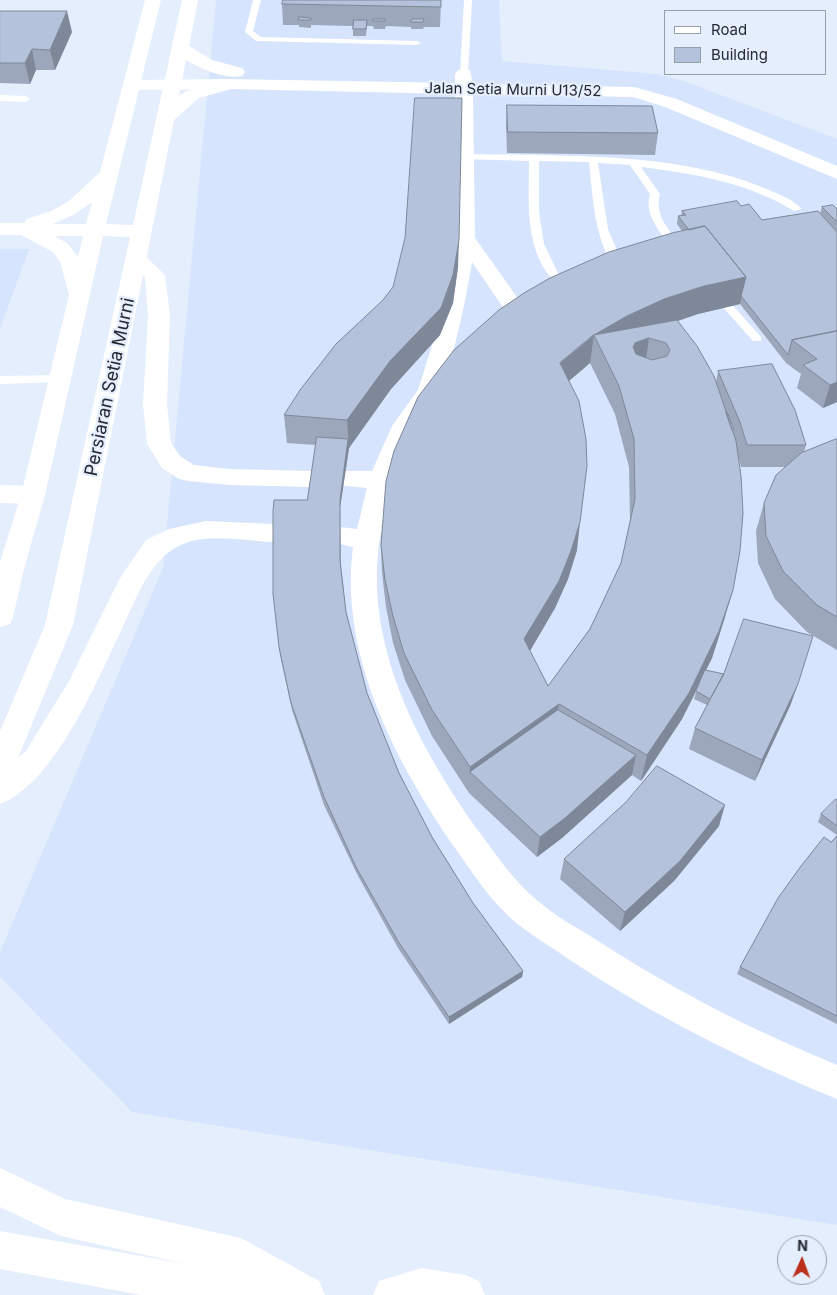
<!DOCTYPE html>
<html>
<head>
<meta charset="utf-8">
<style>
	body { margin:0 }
	#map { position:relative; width:837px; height:1295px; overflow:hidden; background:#e5eefd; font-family:Inter,sans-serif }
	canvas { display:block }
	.legend { position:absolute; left:664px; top:10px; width:162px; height:65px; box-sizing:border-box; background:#e5eefd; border:1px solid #989fac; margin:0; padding:6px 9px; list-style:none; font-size:15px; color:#242932 }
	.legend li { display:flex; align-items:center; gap:10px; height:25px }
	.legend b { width:25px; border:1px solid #989fac }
	.north { position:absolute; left:777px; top:1235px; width:50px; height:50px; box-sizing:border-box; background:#e5eefd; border:1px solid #989fac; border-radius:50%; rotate:2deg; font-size:14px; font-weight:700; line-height:20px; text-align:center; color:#242932 }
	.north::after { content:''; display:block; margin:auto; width:18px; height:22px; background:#bc3019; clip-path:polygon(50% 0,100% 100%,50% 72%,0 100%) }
</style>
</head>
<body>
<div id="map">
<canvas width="837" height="1295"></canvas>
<ul class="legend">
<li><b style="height:6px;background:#fff"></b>Road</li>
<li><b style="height:14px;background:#b5c2db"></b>Building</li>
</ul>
<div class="north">N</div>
</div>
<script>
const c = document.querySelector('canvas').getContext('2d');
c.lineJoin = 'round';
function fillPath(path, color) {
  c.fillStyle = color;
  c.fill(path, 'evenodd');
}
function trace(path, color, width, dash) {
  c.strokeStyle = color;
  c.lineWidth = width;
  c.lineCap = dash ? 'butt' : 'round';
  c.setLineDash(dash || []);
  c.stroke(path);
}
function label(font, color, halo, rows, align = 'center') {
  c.font = font + ' Inter,sans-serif';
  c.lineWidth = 4.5;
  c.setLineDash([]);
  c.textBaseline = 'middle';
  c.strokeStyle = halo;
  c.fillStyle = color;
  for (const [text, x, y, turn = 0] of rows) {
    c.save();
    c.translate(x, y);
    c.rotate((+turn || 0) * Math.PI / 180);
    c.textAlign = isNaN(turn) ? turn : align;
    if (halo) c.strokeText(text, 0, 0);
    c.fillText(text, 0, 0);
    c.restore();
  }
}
fillPath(new Path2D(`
	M216,0h283l3,61 155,13 27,7 153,58v1086l-705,-113 -132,-135v-25l163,-384z
	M0,249h29l-29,80z`), '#d6e4fd');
fillPath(new Path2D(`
	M253,0h8l-8,31 8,6 156,4 4,2 -4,2 -161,-4 -11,-9z
	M464,0h8l-4,74 -4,3 -4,-3z
	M0,95l26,1 4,3 -4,3 -26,-1z
	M464,154c95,2 217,-3 305,36 11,5 25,10 33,19l-8,2c-47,-29 -99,-37 -153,-44l19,27c-7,22 12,39 24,56l-5,3 -4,-1c-12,-17 -32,-36 -25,-58l-20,-29 -32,-2 10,66 16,38 -5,3 -4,-1c-21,-32 -22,-70 -26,-107l-50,-1v51l5,32 14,29 13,16 -5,3c-6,-1 -10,-8 -14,-13 -28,-32 -23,-78 -23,-118l-68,-2v-4z
	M716,290l4,1 41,46v4h-8l-41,-46 -1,-2z
	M60,375l6,4 -2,3 -64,2v-8z`), '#fff');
fillPath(new Path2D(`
	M464,69l6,1 3,14 161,3 43,12 160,67v13l-172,-72 -32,-10 -160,-3 2,144 59,83c-7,10 -19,16 -31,13l-3,-5 11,-10 -39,-57c-7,44 -17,86 -30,127 -2,9 -21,28 -27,39 -18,33 -28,72 -35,110 -17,105 38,208 97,291 19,25 36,52 61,72 17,15 38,26 57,38 76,50 157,91 242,126v34c-93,-38 -183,-83 -267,-139 -18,-13 -38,-24 -55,-38 -24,-21 -42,-48 -60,-74 -60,-87 -116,-193 -102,-301l-22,-5 -4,-6 4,-6 9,-3 17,2 10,-41 -32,-3 -3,-6 3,-6 9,-2h28l20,-45 26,-36 25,-79 12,-73v-144l-226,-5 -97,1 -6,-1 -3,-4 3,-4 6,-1 97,-1 226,4v-9l3,-4z
	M137,253l7,2 21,20 5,40 -3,89 4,39 9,13 14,9 35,4 83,2 9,2 3,6 -3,6 -9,2 -83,-2 -41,-4 -9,-2 -17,-11 -15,-24 -4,-40 5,-89 -3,-38 -18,-18 3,-4z
	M0,485l33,1 9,3 3,6 -3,6 -9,3 -33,-1z
	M206,521l67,3 9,3 4,6 -4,6 -9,3c-27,-1 -64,-9 -90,2 -32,13 -45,51 -59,80 -24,51 -69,160 -124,180v-31l26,-22 43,-70 51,-103 26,-38 23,-11z`), '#fff');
fillPath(new Path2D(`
	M145,0h16l-55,224 27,1 49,-225h16l-9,46 23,14 30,8 3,4 -3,4c-17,4 -42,-8 -56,-16l-7,36c14,-10 39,-20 56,-16l3,4 -3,4 -36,10 -25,22 -101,505 -58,140 -5,9 -10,3v-46l45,-106 85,-388 -27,-1 -58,259 -21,74 -11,48 -3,7 -10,3v-65l21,-67 48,-200 -9,-34 -7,-9 -32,-17h-21v-12h24l3,-4 24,-8 18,-10 31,-29zM92,202l-6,22h-33l22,-10zM54,236h29l-5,21 -11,-14z
	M0,1168l65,31 176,39 78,43 6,14h-57l-34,-20 -173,-39 -61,-29z`), '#fff');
fillPath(new Path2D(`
	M0,1231l248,44 14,6 6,14h-127l-141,-26z
	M422,1268l43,7 14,6 6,14h-112l6,-14z`), '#fff');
fillPath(new Path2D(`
	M441,0l-1,27h-16l-1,2h-12v-2l-25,-1 -1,3h-11l-1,-3h-6l-1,10h-13v-10l-42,-1v3l-12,-1v-2h-16l-1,-21z
	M0,11l72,21 -17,38h-19l-6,14 -30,-1z
	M507,105l151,28 -3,22 -148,-2 -1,-27z
	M741,206l21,14 58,-6 2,-7 15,2v193l-14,6 -26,-20 4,-14 -15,-11 -46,-59 -42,10 -20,7 38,61 2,-11 88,74 -2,7 33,-13v211l-30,-18 -32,-33 -17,-36 -2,-32 8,-28 22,-36h-45l-2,-8 -14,158 -13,41 -6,12 18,4 74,10 -8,22 -35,75 -66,-32 6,-21 12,-23 -13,-6 3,-9 -15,29 -41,62 -9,-6 -70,63 -25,19 -68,-64 -37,-57 -27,-56 -12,-37 -7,-36 -4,-34 -1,-28 301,-314 -5,-7 1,-8h3l1,-5zM590,363l25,51 14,53 1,55 -9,41 -31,66 -42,57 -18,-35 25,-43 13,-29 9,-29 -8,-169z
	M458,267l-5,36 -13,32 -49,54 -42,59 -9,60 1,57 5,47 21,81 32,80 33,64 41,66 50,68 -1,6 -73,47 -51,-76 -41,-74 -33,-69 -32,-95 -12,-55 -7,-61 34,-94 9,-55 -29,-2 -3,-28z
	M837,800v35l-19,-13 3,-8z
	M719,826l-45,55 -54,50 -60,-52 4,-20z
	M837,836v188l-100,-50 3,-7 91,-125z`), '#9ca7bc');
fillPath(new Path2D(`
	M67,11l5,21 -17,38 -5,-20z
	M32,49l4,21 -6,14 -5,-21z
	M459,240l-1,27 -5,36 -13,32 -49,54 -42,59 -2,-28z
	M746,277l-6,27 -42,10 -39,13 -65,8 33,-19 37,-17 40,-13z
	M594,335l-4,28 -33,28 3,-28z
	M649,338l-4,28 -15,5 3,-24 2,-4z
	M837,382v20l-14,6 7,-23z
	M348,439l1,9 -9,60 1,61 -1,-69z
	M580,522l-3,28 -9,29 -13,29 -34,58 3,-27z
	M733,590l-8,27 -13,41 -30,61 -41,62 6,-26z
	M798,684l-8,22 -35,75 7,-21z
	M559,704l-4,27 -85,41v-5z
	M636,755l-4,20 -70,63 -25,19 3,-20z
	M725,805l-6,21 -45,55 -54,50 5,-19z
	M523,971l-1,6 -73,47v-7z`), '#7f8899');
const building = new Path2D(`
	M283,0h158v7l-159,-3z
	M0,11h67l-17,39 -18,-1 -7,14h-25z
	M299,17l12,1v2h-12z
	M373,19h12v2h-12z
	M412,19h12l-1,3h-12z
	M354,20h13l-1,9h-13z
	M415,98h47l-3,142 -6,35 -12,33 -51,53 -43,59 -63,-5 16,-25 36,-46 47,-44 10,-13 12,-49z
	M507,105l145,1 6,27 -150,-1z
	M737,201l4,5 8,-2 13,16 56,-9 19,21v99l-45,9 -4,15 -47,-59 5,-19 -41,-51 -16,4 -11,-14 8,-1 -4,-4z
	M833,205l4,4v13l-15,-15z
	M705,226l41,51 -42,9 -40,13 -37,17 -33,19 83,-15 20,26 17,30 22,65 5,35 2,37 -3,38 -7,39 -14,41 -30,62 -42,62 -88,-51 -89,63 -38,-57 -28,-57 -11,-37 -8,-36 -4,-35 5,-64 8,-30 24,-54 36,-47 45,-40 25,-17 26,-15 59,-26 63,-19zM594,335l25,51 15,53 1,60 -14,64 -31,66 -42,57 -24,-47 35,-58 12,-30 9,-29 7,-56 -1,-27 -7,-38 -19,-38zM649,338l17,5 4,7 -3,6 -15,4 -16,-6 -3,-7 2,-4z
	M837,331v51l-7,3 -27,-20 14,-6 -25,-19z
	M772,364l23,46 11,35h-59l-7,-23 -22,-51z
	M726,412h1l7,17h-2z
	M317,437l31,2 -8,61v61l6,51 21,81 32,80 33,64 41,66 50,68 -74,46 -51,-76 -42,-74 -32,-70 -33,-94 -12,-56 -6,-53v-83l1,-11h33z
	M836,439h1v178l-20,-12 -34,-34 -17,-35 -2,-33 12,-28 25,-22z
	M744,619l69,17 -15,48 -36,76 -67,-32 29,-55z
	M705,670l19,4 -14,25 -14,-8z
	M558,710l78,45 -71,63 -25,19 -70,-65z
	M657,766l68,39 -45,56 -55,51 -61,-53 62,-57z
	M836,799l1,1v26l-16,-12z
	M837,836v180l-97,-49 38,-69 23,-32 23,-29 7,5z`);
fillPath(building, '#b5c2db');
trace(building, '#7f8899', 1);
label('15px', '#242932', '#e5eefd', [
	["Jalan Setia Murni U13/52",513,90,1]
]);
label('18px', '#242932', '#e5eefd', [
	["Persiaran Setia Murni",110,387,-78]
]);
</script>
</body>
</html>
